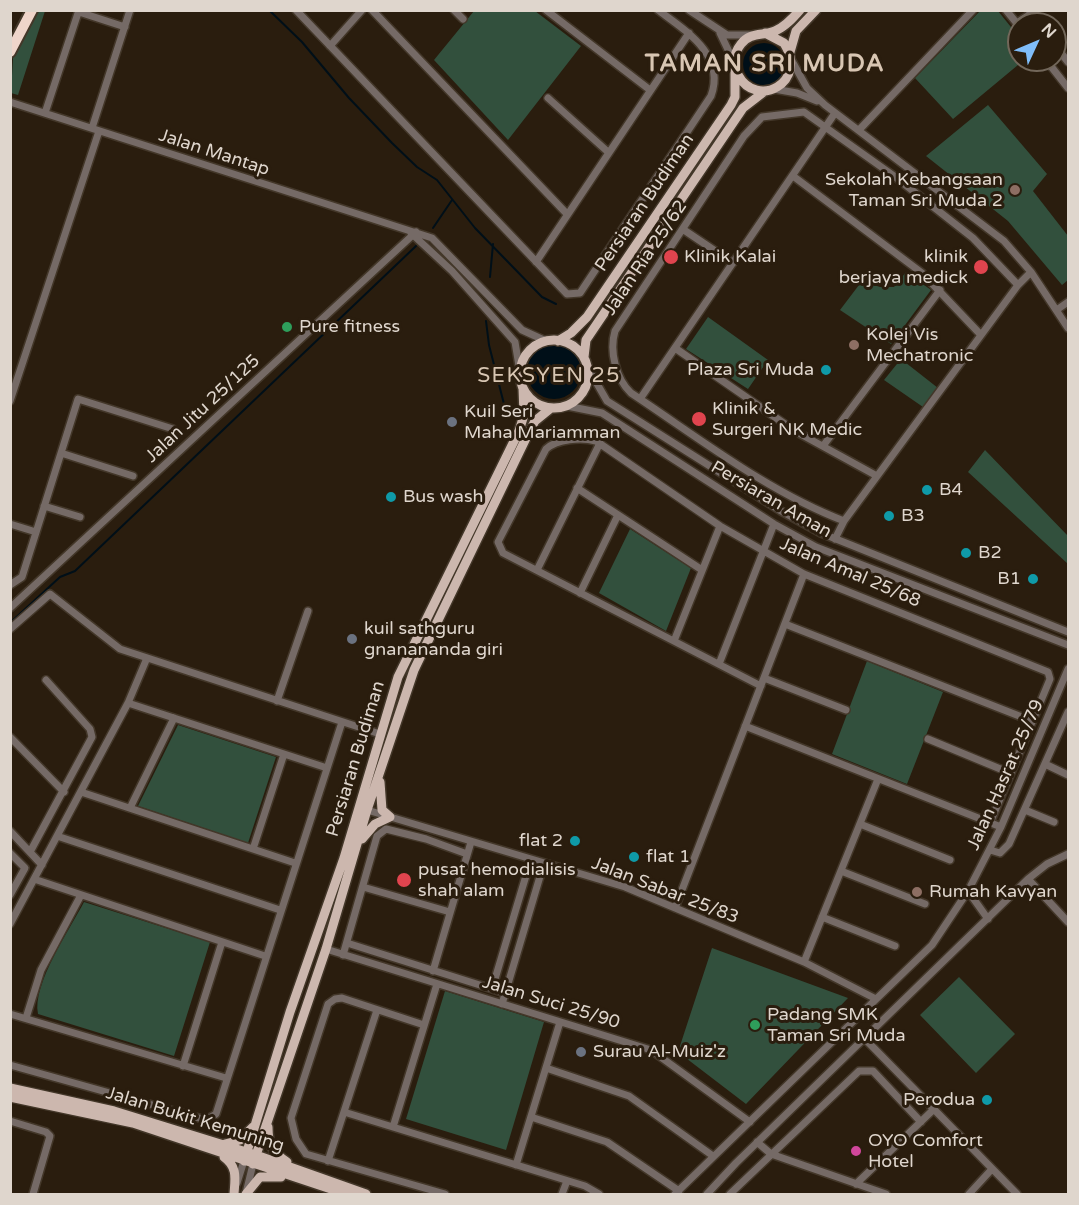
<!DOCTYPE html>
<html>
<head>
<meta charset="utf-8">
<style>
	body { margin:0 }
	#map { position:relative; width:1079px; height:1205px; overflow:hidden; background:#2a1d0e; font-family:"Varela Round",sans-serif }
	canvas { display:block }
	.frame { position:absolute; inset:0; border:12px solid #dfd6cd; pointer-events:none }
	.north { position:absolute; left:1007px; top:12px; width:60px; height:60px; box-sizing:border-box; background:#2a1d0e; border:2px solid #72675a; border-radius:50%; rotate:46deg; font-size:16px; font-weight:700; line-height:24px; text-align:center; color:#dfd6cd }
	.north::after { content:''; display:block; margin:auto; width:21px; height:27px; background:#7fbdf9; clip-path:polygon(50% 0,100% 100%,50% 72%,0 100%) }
</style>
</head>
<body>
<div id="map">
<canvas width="1079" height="1205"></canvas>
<div class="frame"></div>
<div class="north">N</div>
</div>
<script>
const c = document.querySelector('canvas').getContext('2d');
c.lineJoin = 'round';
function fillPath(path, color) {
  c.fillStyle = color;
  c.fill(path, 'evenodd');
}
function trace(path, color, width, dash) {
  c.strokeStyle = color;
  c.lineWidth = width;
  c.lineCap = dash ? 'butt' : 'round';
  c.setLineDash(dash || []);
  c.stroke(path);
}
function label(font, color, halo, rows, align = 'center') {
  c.font = font + ' "Varela Round",sans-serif';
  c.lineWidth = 6;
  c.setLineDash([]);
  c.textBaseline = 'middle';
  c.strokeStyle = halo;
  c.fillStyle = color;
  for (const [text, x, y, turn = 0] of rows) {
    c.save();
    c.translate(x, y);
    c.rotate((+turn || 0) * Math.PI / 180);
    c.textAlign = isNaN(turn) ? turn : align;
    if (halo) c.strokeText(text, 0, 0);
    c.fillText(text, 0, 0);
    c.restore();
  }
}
fillPath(new Path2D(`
	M39,11h6l-27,84 -7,-2 2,-35z
	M474,11h61l46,35 -73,94 -74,-80z
	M980,11h18l21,26v23h5l-71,59 -38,-41z
	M988,105l59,69 -14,17 35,45v44l-6,5 -54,-64 -82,-65z
	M906,272l25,18 -40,54 -51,-34 22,-29 18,6h14z
	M708,317l60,43 -20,29 -62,-40z
	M901,359l37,29 -15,19 -39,-27z
	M985,450l83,86v28l-100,-92z
	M630,529l61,39 -25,63 -67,-38z
	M867,661l76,31 -36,92 -75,-30z
	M178,725l98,32 -28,86 -110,-37z
	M84,902l126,40 -36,114 -136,-42c-6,-30 32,-85 46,-112z
	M712,948l136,50 -102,106 -68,-52z
	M959,977l56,57 -39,39 -56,-58z
	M445,991l99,31 -38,128 -100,-31z`), '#32503d');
fillPath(new Path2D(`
	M743 64a21 21 0 1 1 42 0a21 21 0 1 1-42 0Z
	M527 372a27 27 0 1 1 54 0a27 27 0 1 1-54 0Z`), '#000f18');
trace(new Path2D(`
	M269,10l33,32 47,56 43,45 25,24 20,13 38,48 67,69 14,7
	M433,228l19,-28
	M490,277l3,-33
	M486,321l3,24 16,63
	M10,623l50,-46 15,-6 341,-325`), '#000f18', 2);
const minor = new Path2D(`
	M296,10l271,284 13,-1 131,-197c15,-41 -25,-65 -53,-86
	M372,10l195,204
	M454,10l9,9
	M546,10l104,80
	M689,10l38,25h24
	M1006,10l13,16
	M79,12l46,15
	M1030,12l9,12
	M1017,23l20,-13
	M720,33l13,27
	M1055,45l13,17
	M330,46l32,-36
	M1046,60l22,28
	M792,61l15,27 18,17 179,136 27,31 37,56
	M774,89l23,4 20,8
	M548,98l60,54
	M10,102l422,136 90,92 24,11
	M45,113l34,-103
	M92,128l38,-118
	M859,130l114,-120
	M793,176l129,97 59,62
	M684,230l49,33
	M411,233l41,38 63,71 5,30
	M536,262l153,-229
	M1058,309l10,-7
	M675,348l120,83 82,45
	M588,368l19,33 174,110 40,22 247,99
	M640,399l195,-286
	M10,401l89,-270
	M567,406l35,7 172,111 42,23 252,98
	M823,446l117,-156
	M61,453l72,23
	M577,488l125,82
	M44,506l36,11
	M844,521c-76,-29 -145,-83 -213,-128 -15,-14 -22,-42 -16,-62l129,-195 18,-19 42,-5 90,64 79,62 45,47
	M10,524l26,8
	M835,539l9,-18 174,-236 13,-13
	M537,570l63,-127
	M10,585l12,-8 56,-178 95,30
	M580,593l38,-78
	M10,608l406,-376
	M785,624l247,97
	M10,629l40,-35 70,55 260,85
	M674,641l46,-115
	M719,664l55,-140
	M764,678l82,32
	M761,686l-258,-133 -5,-11 48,-93c11,-10 35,-12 50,-8l124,85 84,48 244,98 2,7 -60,144
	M277,701l31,-90
	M128,703l199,65
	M745,726l256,101
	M10,737l54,55
	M928,739l82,34
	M1045,764l23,11
	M81,792l214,71
	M130,808l44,-90
	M367,810l258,77 179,75 72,37
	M1025,810l29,12
	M860,824l90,36
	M10,831l32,34
	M57,836l223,74
	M253,849l31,-95
	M990,850l10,3 9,-9 59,-132
	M30,852l62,-115 -2,-8 -44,-49
	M10,853l15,15 -15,27
	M841,871l84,33
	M34,879l231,77
	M1028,879l40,43
	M363,887l87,25
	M968,891l20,28
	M675,908l129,-334
	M822,917l73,29
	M10,924l118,-221 19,-45
	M347,943l158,50
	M326,949l325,101 99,72
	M343,955l34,-119 9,-7 40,10 41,15
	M804,962l74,-183
	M433,971l38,-129
	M492,989l39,-130
	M502,1004l42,-141
	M10,1014l216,64
	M26,1018l15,-48 40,-75
	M424,1025l-82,-27 -7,1 -7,5 -37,114 5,21 10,15 139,40
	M865,1039l152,155
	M10,1065l196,55 10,-6 126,-392
	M183,1066l39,-124
	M546,1068l83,28 84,60
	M344,1112l241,74 14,8
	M531,1117l76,25 72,49
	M10,1121l36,11 4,4 -17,58
	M393,1127l44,-143
	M757,1142l14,12 115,40
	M328,1161l49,-151
	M516,1165l44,-143
	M237,1183l7,-22
	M856,1184l78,-75
	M246,1193l7,-29
	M562,1194l5,-13
	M675,1194l257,-249 36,-54 33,-64 67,-158
	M707,1194l29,-31 292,-284 19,-15 21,-10
	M730,1194l129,-123h14l48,51
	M969,1194l23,-25`);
const major = new Path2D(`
	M765,33l19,10c25,39 -27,67 -46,32 -6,-11 -4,-22 3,-31 9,-12 22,-8 34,-13 10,-4 18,-13 25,-21
	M790,52l6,-21 20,-21
	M520 374a34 34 0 1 1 68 0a34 34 0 1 1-68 0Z
	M558,341l13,-8 16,-16 144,-212 4,-8v-27
	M584,357l2,-17 157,-232 22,-17
	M362,839l13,-15 15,-7 -8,-7 -2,-28
	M10,1088l104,23 142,44 110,39
	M10,1097l123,26 213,71
	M268,1127c0,17 4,25 19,35
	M225,1144l15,-4 13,-13
	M224,1157c14,10 11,22 10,37
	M244,1161l46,-149 54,-154 54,-181 121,-246 5,-16 -1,-27
	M253,1164l73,-215 41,-139 47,-140 113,-234 8,-15 16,-13
	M246,1194l14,-17h21`);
const highway = new Path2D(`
	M10,52l22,-42`);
trace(minor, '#433729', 10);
trace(major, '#433729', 12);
trace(highway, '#433729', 14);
trace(minor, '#756a66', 7);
trace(major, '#ccb7ae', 9);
trace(highway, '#efd5ca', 10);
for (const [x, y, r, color] of [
	[1015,190,6,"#8d6e63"],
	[671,257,8,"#e0444e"],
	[981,267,8,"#e0444e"],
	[287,327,6,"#2e9e5b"],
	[854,345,6,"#8d6e63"],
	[826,370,6,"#0f9aa8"],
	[699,419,8,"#e0444e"],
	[452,422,6,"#6b7280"],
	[927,490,6,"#0f9aa8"],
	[391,497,6,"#0f9aa8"],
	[889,516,6,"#0f9aa8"],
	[966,553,6,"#0f9aa8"],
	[1033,579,6,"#0f9aa8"],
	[352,639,6,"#6b7280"],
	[575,841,6,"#0f9aa8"],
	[634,857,6,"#0f9aa8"],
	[404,880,8,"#e0444e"],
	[917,892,6,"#8d6e63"],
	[755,1025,6,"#2e9e5b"],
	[581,1052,6,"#6b7280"],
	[987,1100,6,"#0f9aa8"],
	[856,1151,6,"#d1479c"]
]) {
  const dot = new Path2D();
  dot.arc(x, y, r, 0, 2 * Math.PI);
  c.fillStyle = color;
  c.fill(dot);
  trace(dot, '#2a1d0e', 2);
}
label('18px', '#dfd6cd', '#2a1d0e', [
	["Jalan Mantap",214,153,18],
	["Persiaran Budiman",645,203,-56],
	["Jalan Ria 25/62",646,258,-56],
	["Jalan Jitu 25/125",203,409,-43],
	["Persiaran Aman",771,500,30],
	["Jalan Amal 25/68",850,573,23],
	["Persiaran Budiman",356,759,-73],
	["Jalan Hasrat 25/79",1006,775,-66],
	["Jalan Sabar 25/83",665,891,21],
	["Jalan Suci 25/90",551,1003,17],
	["Jalan Bukit Kemuning",195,1120,17]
]);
label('18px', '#dfd6cd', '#2a1d0e', [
	["Sekolah Kebangsaan",1003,180,"right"],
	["Taman Sri Muda 2",1003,201,"right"],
	["Klinik Kalai",684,257],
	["klinik",968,257,"right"],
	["berjaya medick",968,278,"right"],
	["Pure fitness",299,327],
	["Kolej Vis",866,335],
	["Mechatronic",866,356],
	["Plaza Sri Muda",814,370,"right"],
	["Klinik &",712,409],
	["Surgeri NK Medic",712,430],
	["Kuil Seri",464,412],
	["Maha Mariamman",464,433],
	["B4",939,490],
	["Bus wash",403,497],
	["B3",901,516],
	["B2",978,553],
	["B1",1021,579,"right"],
	["kuil sathguru",364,629],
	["gnanananda giri",364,650],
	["flat 2",563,841,"right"],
	["flat 1",646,857],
	["pusat hemodialisis",418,870],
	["shah alam",418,891],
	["Rumah Kavyan",929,892],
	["Padang SMK",767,1015],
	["Taman Sri Muda",767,1036],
	["Surau Al-Muiz'z",593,1052],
	["Perodua",975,1100,"right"],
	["OYO Comfort",868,1141],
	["Hotel",868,1162]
], 'left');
c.letterSpacing = '1.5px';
label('21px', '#d8c6b3', '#2a1d0e', [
	["SEKSYEN 25",549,376]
]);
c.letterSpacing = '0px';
c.letterSpacing = '1.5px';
label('bold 24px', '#d8c6b3', '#2a1d0e', [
	["TAMAN SRI MUDA",765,65]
]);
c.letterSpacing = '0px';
</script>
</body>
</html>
